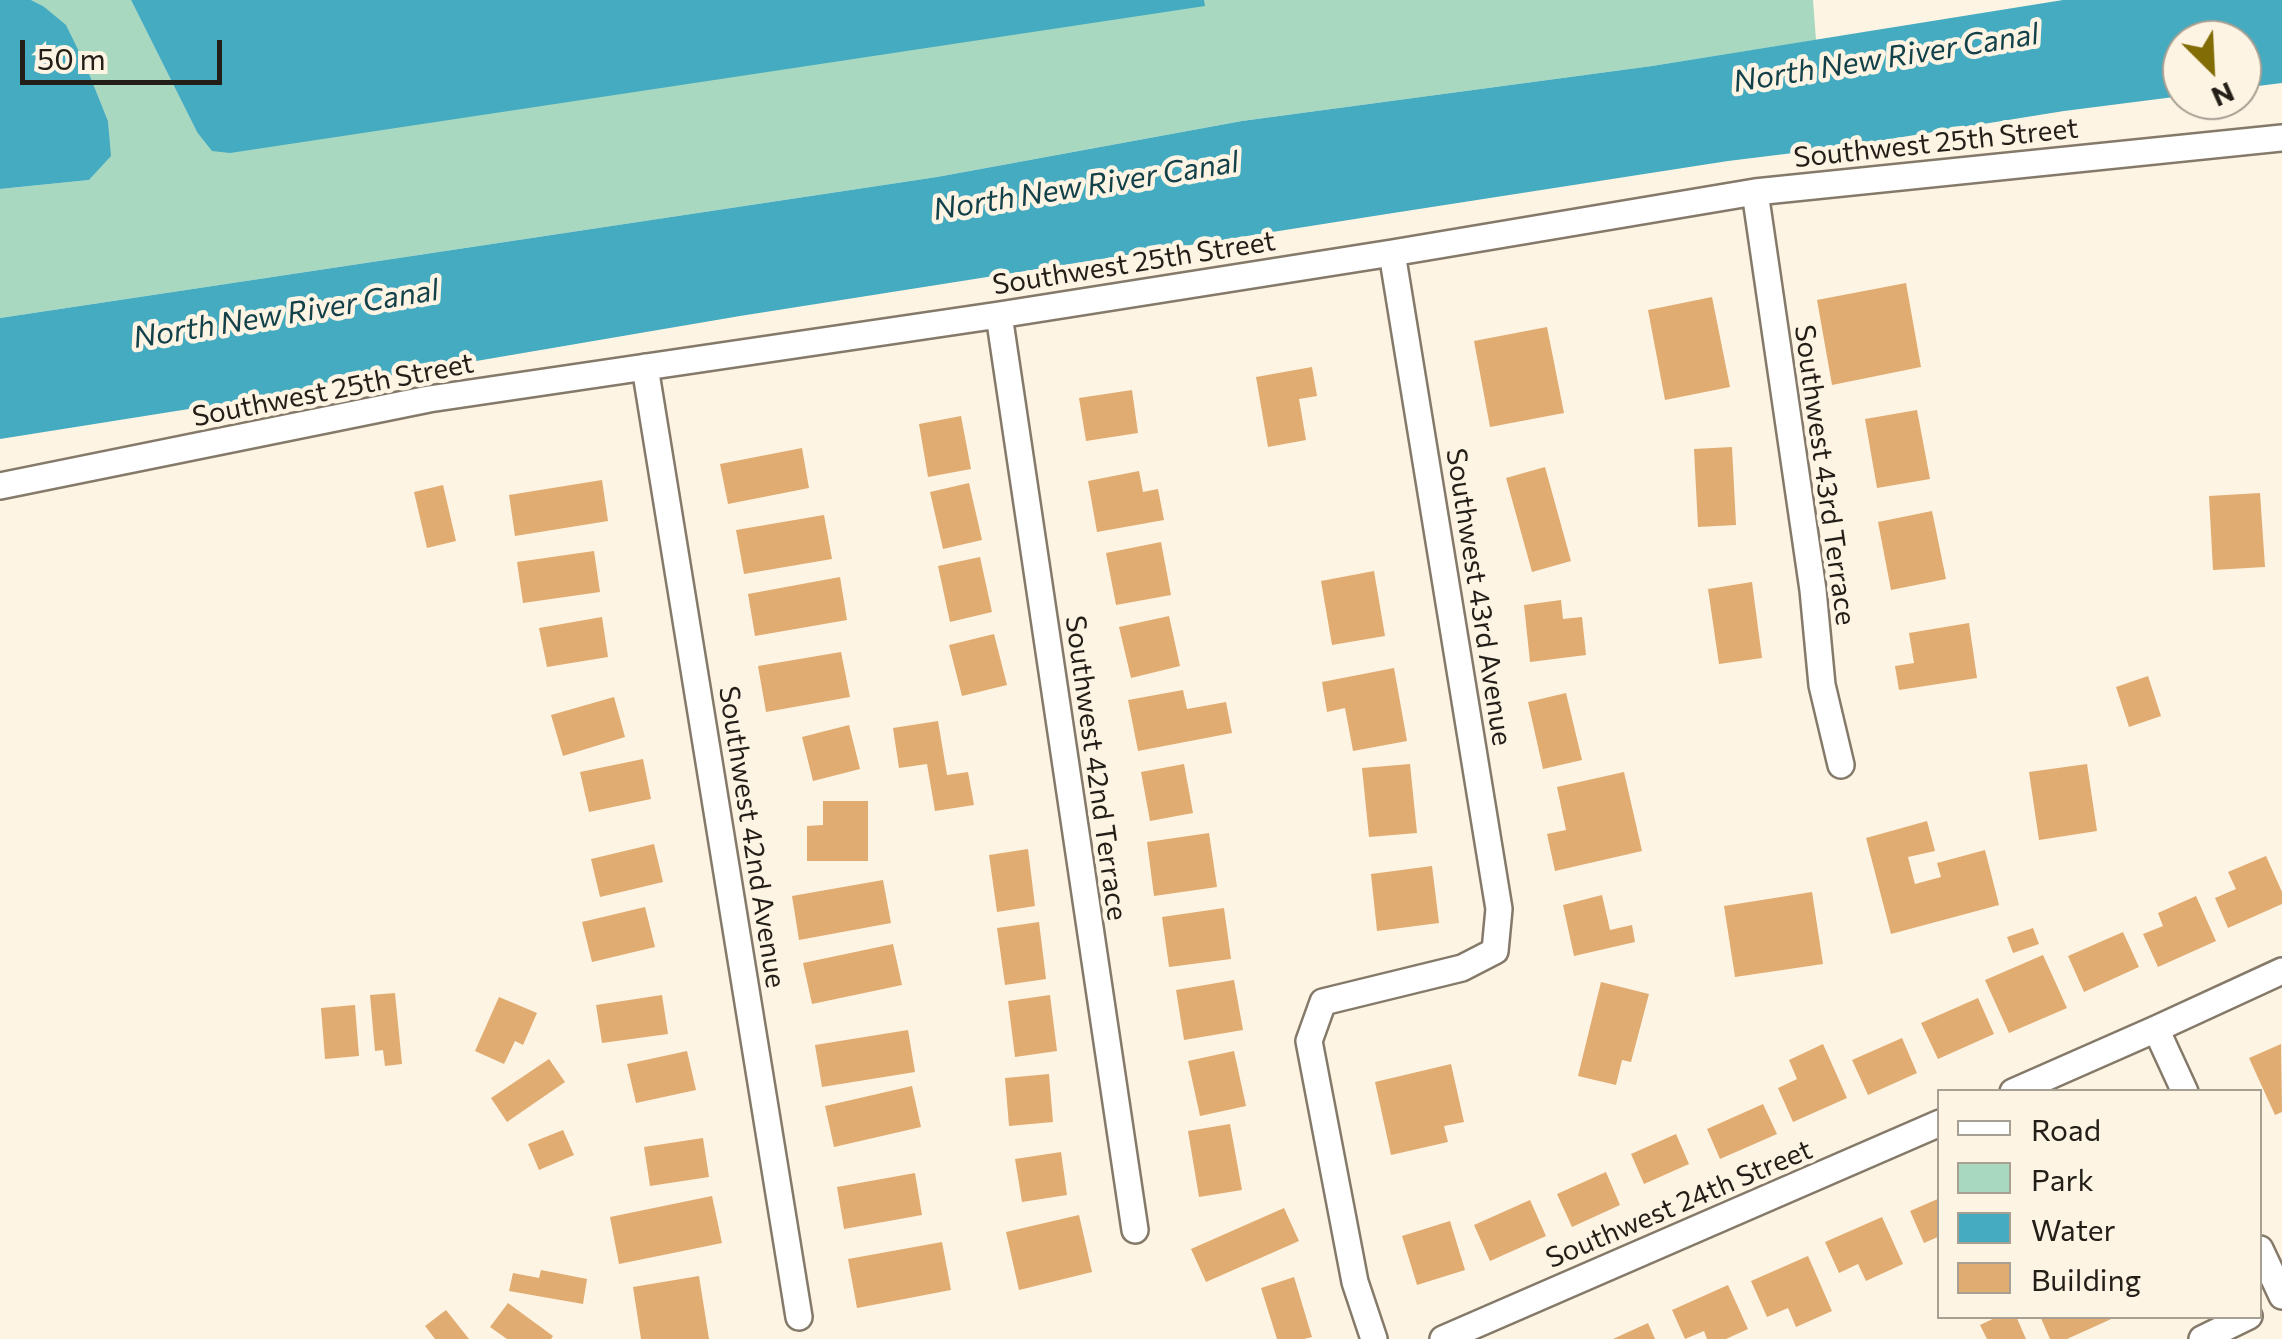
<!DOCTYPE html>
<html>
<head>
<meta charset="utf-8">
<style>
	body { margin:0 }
	#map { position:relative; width:2282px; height:1339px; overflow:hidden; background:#fef4e4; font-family:Commissioner,sans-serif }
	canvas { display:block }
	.legend { position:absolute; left:1937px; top:1089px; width:325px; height:230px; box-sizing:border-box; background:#fef4e4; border:2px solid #a69f92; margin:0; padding:12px 18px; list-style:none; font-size:30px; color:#231f18 }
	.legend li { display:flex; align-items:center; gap:20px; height:50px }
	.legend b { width:50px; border:2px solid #a69f92 }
	.north { position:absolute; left:2162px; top:20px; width:100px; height:100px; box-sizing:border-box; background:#fef4e4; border:2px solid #a69f92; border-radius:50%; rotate:156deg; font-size:28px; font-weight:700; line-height:40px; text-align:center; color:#231f18 }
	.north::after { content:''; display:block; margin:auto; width:35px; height:45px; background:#816c06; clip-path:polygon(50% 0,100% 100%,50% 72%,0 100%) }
	.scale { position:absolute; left:20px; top:40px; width:202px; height:45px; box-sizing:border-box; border:5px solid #231f18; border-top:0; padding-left:12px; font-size:30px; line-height:35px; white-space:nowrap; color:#231f18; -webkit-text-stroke:8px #fef4e4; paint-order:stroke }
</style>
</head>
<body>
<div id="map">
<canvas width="2282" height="1339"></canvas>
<ul class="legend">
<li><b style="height:12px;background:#fff"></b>Road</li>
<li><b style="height:28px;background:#a8d8c0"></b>Park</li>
<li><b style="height:28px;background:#45abc0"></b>Water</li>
<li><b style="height:28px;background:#e1ac71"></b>Building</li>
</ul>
<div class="north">N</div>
<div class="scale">50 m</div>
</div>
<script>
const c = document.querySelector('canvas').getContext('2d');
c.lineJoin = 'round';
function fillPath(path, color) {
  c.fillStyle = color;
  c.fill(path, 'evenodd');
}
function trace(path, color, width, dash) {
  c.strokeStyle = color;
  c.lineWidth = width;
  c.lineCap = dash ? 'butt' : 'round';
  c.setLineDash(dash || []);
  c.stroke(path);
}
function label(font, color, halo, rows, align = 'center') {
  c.font = font + ' Commissioner,sans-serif';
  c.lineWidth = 9;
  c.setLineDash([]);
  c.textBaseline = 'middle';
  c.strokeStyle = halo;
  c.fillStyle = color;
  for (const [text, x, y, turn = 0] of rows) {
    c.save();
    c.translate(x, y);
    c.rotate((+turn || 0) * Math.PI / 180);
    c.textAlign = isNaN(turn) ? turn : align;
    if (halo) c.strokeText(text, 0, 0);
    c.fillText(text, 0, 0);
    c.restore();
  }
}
fillPath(new Path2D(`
	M31,0h100l66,132 1007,-127v-5h609l3,40 -164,26 -410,55 -305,56 -937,141v-129l89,-9 21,-24 -2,-35 -22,-55 -43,-60z`), '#a8d8c0');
fillPath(new Path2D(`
	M0,0h31l12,6 23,19 20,41 22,55 3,35 -22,24 -89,9z
	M131,0h1073l1,6 -975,147 -18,-2 -15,-19z
	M2063,0h219v83l-40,5v-48h-60v56l-118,15 -230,37 -106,13 -354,55 -634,100 -463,79 -277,44v-121l937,-141 305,-56 410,-55z`), '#45abc0');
fillPath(new Path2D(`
	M1906,283l15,84 -89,18 -15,-85z
	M1712,297l18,90 -65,13 -17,-90z
	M1547,327l17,86 -74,14 -16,-86z
	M1312,367l5,29 -18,3 7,41 -38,7 -12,-70z
	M1132,390l6,43 -52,8 -7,-43z
	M1917,410l13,69 -53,9 -12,-69z
	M961,416l10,53 -43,8 -9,-53z
	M1732,447l4,78 -38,2 -4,-78z
	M802,448l7,40 -81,16 -8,-40z
	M1545,467l26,94 -39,11 -26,-94z
	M1139,471l4,21 15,-3 6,31 -67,12 -9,-51z
	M602,480l6,41 -93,15 -6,-41z
	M969,483l13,57 -39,9 -13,-57z
	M443,485l13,56 -29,7 -13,-56z
	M2260,493l5,74 -52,3 -4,-74z
	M1932,511l14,68 -55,11 -13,-68z
	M824,515l8,44 -88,15 -8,-44z
	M1161,542l10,53 -55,10 -10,-52z
	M594,551l6,41 -77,11 -6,-41z
	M980,557l12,55 -42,10 -12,-56z
	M1374,571l11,65 -53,9 -11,-64z
	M840,577l7,43 -92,16 -7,-42z
	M1752,582l10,76 -43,6 -11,-75z
	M1561,600l2,19 19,-2 4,38 -56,7 -6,-57z
	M1169,616l11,50 -49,12 -12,-51z
	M602,617l6,40 -61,10 -8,-39z
	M1969,623l8,55 -78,12 -4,-24 19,-3 -5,-30z
	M994,634l13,51 -45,11 -13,-51z
	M841,652l9,45 -84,15 -8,-46z
	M1394,668l13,73 -54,10 -8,-43 -18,4 -5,-30z
	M2148,676l13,40 -32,11 -13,-40z
	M1183,690l4,19 39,-7 6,31 -94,18 -10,-51z
	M1566,693l16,67 -39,9 -15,-67z
	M614,697l11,40 -62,19 -12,-41z
	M938,721l9,54 21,-3 6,33 -39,6 -8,-47 -28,4 -6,-40z
	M849,725l11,44 -47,12 -11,-44z
	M643,759l8,40 -62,13 -9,-40z
	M1184,764l9,49 -43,8 -9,-49z
	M1410,764l7,69 -48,4 -7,-69z
	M2087,764l10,67 -58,9 -10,-68z
	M1624,772l18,79 -87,20 -8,-37 19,-4 -9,-43z
	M823,801h45v60h-61v-35l16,-1z
	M1927,821l8,30 -27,6 7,27 26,-7 -4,-14 48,-13 14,55 -108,29 -25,-96z
	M1209,833l8,54 -63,9 -7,-54z
	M654,844l9,38 -63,15 -9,-38z
	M1028,849l7,57 -38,6 -8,-57z
	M2266,856l16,36v12l-54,24 -13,-30 21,-9 -8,-17z
	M1432,866l7,57 -62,8 -6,-57z
	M883,880l8,43 -92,17 -7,-44z
	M1812,892l11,72 -88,13 -11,-71z
	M1602,895l8,35 22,-5 3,17 -61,14 -11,-51z
	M2196,896l20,45 -58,26 -15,-33 20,-8 -5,-13z
	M645,907l10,40 -63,15 -10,-40z
	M1224,908l7,51 -62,8 -7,-50z
	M1039,922l7,57 -41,6 -8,-57z
	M2033,928l6,16 -26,9 -6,-16z
	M2123,932l16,35 -55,25 -16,-36z
	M893,944l9,41 -90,19 -9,-41z
	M2043,955l24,53 -58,25 -24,-53z
	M1234,980l9,50 -59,10 -8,-50z
	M1601,982l48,12 -18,68 -9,-2 -6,25 -38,-9z
	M395,993l7,71 -17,2 -2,-16 -8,1 -5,-56z
	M662,995l6,39 -66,9 -6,-38z
	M1050,995l7,56 -42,6 -7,-56z
	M499,997l38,16 -14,32 -8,-4 -11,23 -29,-13z
	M1978,998l16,36 -56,25 -17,-36z
	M355,1005l4,51 -34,3 -4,-51z
	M908,1030l7,42 -93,15 -7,-42z
	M1902,1038l15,35 -49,22 -16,-35z
	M1823,1044l24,54 -54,24 -15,-34 19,-9 -8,-19z
	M2281,1044l1,68 -7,3 -26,-57z
	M687,1051l9,39 -60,13 -9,-39z
	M1234,1051l12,55 -46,10 -12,-55z
	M549,1059l16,23 -58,40 -16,-24z
	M1451,1064l13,58 -20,4 4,16 -57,13 -16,-73z
	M1049,1074l4,48 -44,4 -4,-48z
	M912,1086l9,41 -87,20 -9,-41z
	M1763,1104l14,30 -57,25 -13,-30z
	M1230,1124l12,66 -43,7 -11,-66z
	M563,1130l11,25 -35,15 -11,-26z
	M1676,1134l13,30 -45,20 -13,-30z
	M703,1138l6,39 -59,9 -6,-39z
	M1061,1152l6,43 -45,7 -7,-43z
	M1606,1172l14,33 -48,22 -15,-33z
	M915,1173l7,42 -78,14 -7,-42z
	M712,1196l10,47 -103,21 -9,-47z
	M1940,1198v38l-16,7 -14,-32z
	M1530,1200l16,36 -56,25 -16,-36z
	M1284,1208l15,33 -93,41 -15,-33z
	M1079,1215l13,57 -73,18 -13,-58z
	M1882,1217l21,47 -37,17 -8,-17 -19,9 -14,-31z
	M1450,1221l15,49 -48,15 -15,-49z
	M942,1242l9,48 -94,18 -9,-49z
	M1808,1256l24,55 -36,16 -8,-19 -21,9 -16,-36z
	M541,1270l46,9 -4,25 -74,-13 4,-18 26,5z
	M699,1276l10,63h-68l-8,-52z
	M1294,1277l18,60 -8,2h-27l-16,-51z
	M1728,1285l20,44 -22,10h-19l-3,-8 -19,8 -13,-29z
	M508,1303l45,33 -2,3h-44l-17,-12z
	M446,1310l23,29h-34l-10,-13z
	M1999,1316h17l10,23h-39l-7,-14z
	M2040,1316h78l-51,23h-17z
	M1648,1323l7,16h-42z`), '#e1ac71');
const street = new Path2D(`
	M1755,192l58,398 9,95 19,80
	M999,315l136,915
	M645,367l154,950
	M0,486l429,-87 570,-84 393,-62 363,-61 527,-54
	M2156,1029l29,63
	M2013,1092l143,-63 126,-58
	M2260,1249l22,47
	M1374,1339l-19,-57 -46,-241 14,-39 139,-34 33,-17 4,-42 -107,-656
	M1443,1339l497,-216
	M2202,1339l47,-23`);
trace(street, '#857a69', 30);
trace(street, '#fff', 25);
label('28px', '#231f18', '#fef4e4', [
	["Southwest 25th Street",1936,143,-6],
	["Southwest 25th Street",1134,263,-9],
	["Southwest 25th Street",333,390,-11],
	["Southwest 43rd Terrace",1825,475,82],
	["Southwest 43rd Avenue",1479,597,81],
	["Southwest 42nd Terrace",1096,768,82],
	["Southwest 42nd Avenue",752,837,81],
	["Southwest 24th Street",1679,1204,-23]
]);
label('italic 30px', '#13414a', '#fef4e4', [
	["North New River Canal",1886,58,-9],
	["North New River Canal",1086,186,-9],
	["North New River Canal",286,314,-9]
]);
</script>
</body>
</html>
